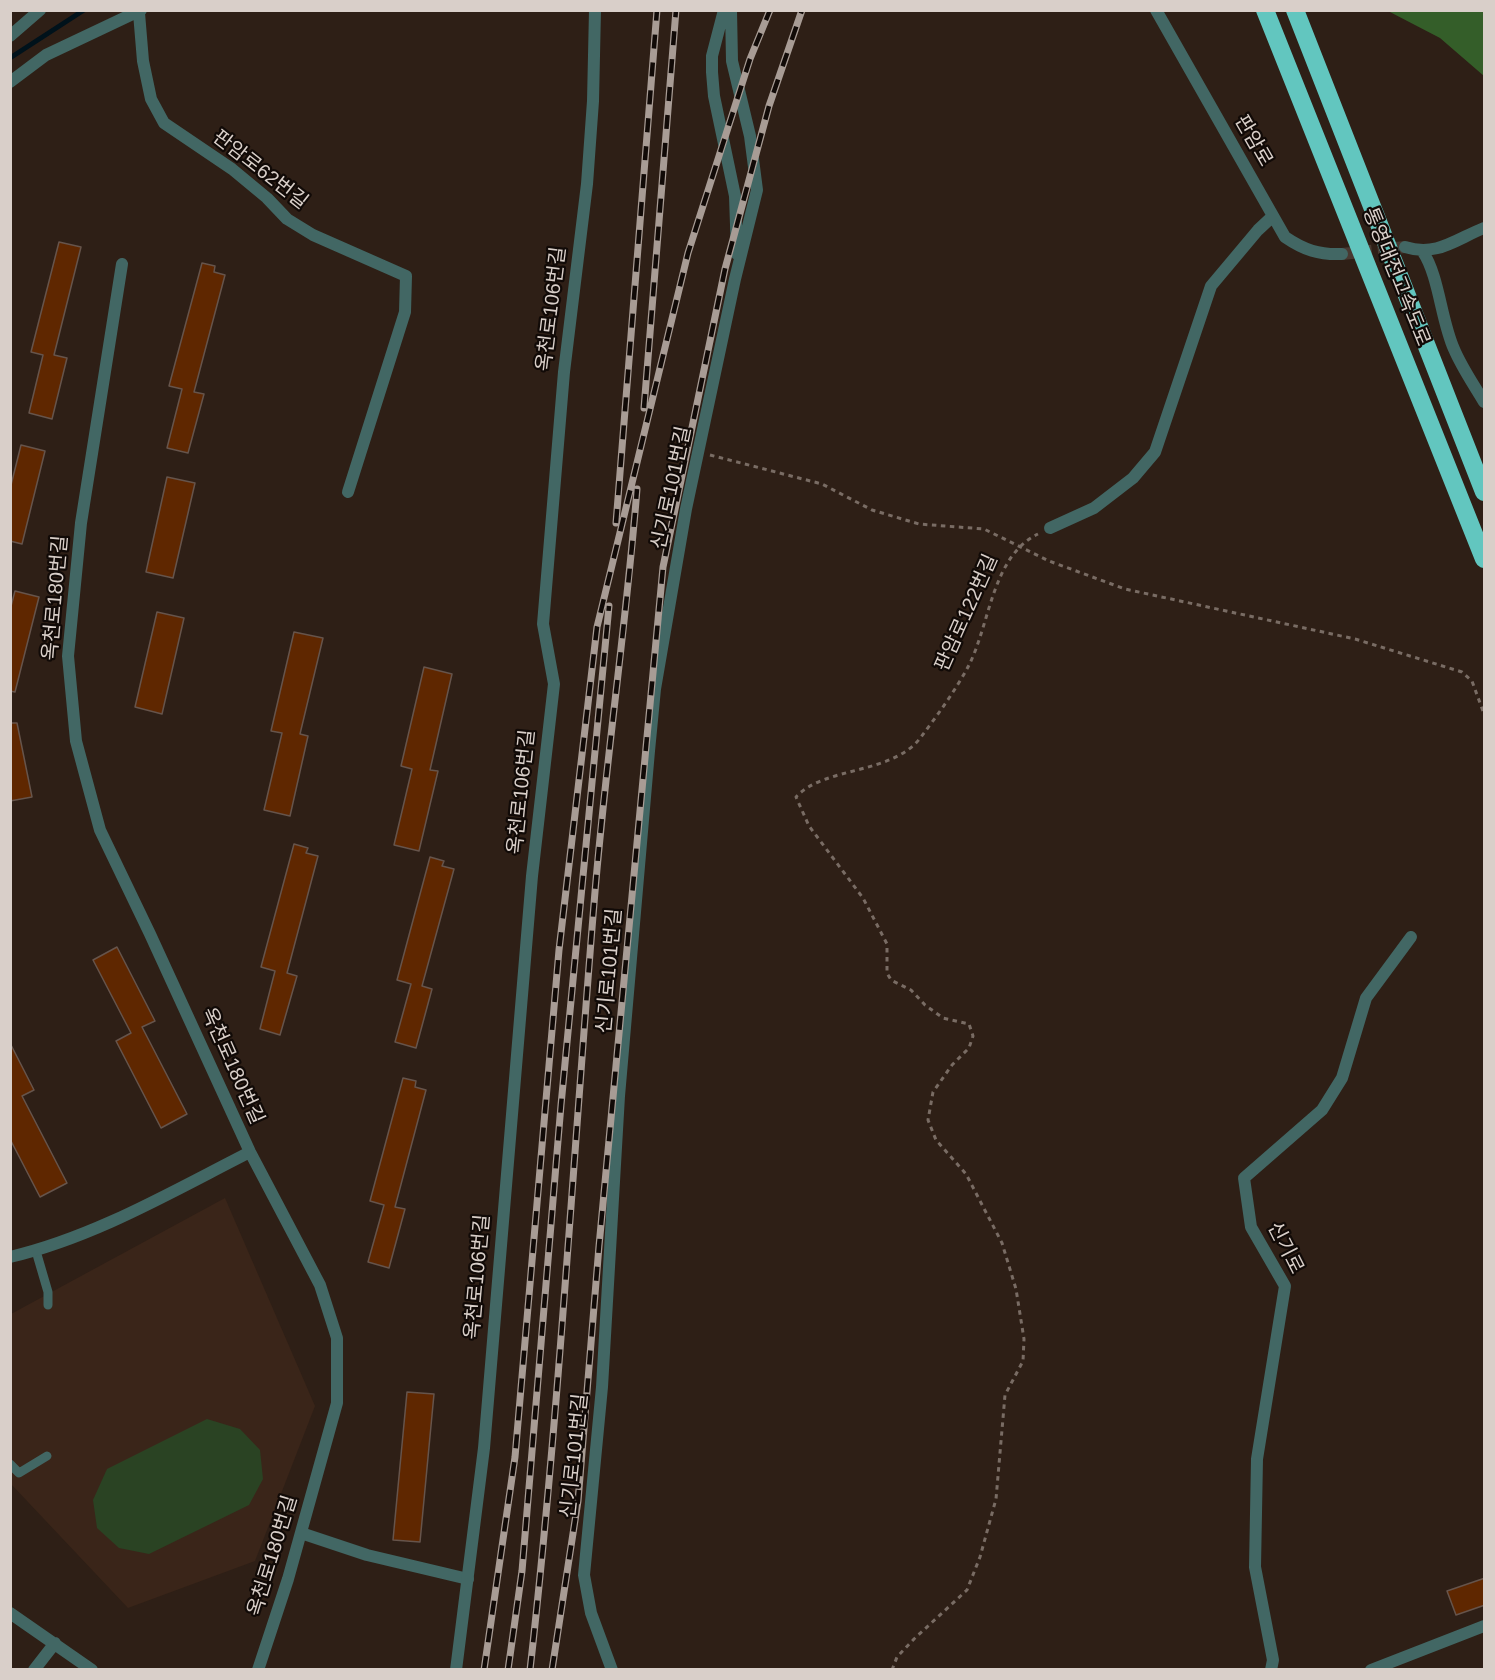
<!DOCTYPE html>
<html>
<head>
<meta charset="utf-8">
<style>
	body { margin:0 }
	#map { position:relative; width:1495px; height:1680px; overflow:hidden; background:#2e1f16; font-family:Helvetica,sans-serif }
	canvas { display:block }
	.frame { position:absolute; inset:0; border:12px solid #d9cfc9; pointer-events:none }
</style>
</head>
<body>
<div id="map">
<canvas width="1495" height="1680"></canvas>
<div class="frame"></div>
</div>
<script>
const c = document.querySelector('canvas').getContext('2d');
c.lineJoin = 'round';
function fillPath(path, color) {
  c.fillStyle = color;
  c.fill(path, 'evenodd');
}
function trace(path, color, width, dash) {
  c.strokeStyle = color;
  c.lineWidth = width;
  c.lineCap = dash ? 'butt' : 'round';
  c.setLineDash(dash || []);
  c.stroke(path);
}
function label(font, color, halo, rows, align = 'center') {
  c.font = font + ' Helvetica,"Noto Sans KR",sans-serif';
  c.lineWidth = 4.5;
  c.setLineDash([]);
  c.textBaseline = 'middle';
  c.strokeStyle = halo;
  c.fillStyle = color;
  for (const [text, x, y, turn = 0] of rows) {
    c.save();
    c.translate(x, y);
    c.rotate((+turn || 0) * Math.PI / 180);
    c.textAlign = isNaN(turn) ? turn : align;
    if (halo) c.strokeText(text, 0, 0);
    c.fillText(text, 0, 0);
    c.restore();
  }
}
fillPath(new Path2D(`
	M225,1198l90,208 -60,155 -127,47 -117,-124v-170z`), '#3a2519');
fillPath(new Path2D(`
	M207,1419l33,10 20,21 3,29 -14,26 -100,49 -30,-6 -22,-20 -4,-28 14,-31z`), '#2a4323');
fillPath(new Path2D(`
	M1388,11h96v65l-44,-38z`), '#345e29');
trace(new Path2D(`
	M10,58l74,-48`), '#00121b', 5);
const building = new Path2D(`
	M59,242l22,5 -27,108 13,3 -15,61 -23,-6 14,-58 -12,-3z
	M202,263l13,3 -1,6 11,3 -31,117 10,2 -16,59 -21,-5 15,-59 -13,-3z
	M21,445l24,6 -23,93 -12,-3v-52z
	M167,477l28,6 -22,95 -27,-6z
	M15,591l24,6 -24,95 -5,-1v-81z
	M157,612l27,6 -22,96 -27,-7z
	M294,632l29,6 -23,96 8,2 -18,80 -26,-6 18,-77 -11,-2z
	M424,667l28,7 -22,96 8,1 -19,80 -25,-6 18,-76 -11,-3z
	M10,723h7l15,74 -22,4z
	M294,844l14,4 -2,5 12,3 -31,117 10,3 -17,59 -20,-6 15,-58 -14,-4z
	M430,857l14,4 -2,5 12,3 -32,117 10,3 -16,59 -21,-6 16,-58 -14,-4z
	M117,947l38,74 -13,6 45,87 -26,14 -45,-87 15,-8 -38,-73z
	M10,1043l24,47 -12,6 45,87 -27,14 -30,-58z
	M403,1078l13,3 -1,6 11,3 -31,117 10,2 -16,59 -21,-6 16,-57 -14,-4z
	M407,1392l27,2 -14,148 -27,-2z
	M1485,1578v27l-29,10 -9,-24z`);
fillPath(building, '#5f2700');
trace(building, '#66544b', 1.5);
trace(new Path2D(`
	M1342,254l63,-7`), '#483931', 12, [12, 6]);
trace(new Path2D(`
	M710,455l112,29 50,26 47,14 65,5 65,32 76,28 230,50 107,33 10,9 12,33
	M892,1670l5,-13 17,-18 53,-49 13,-33 16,-58 9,-104 18,-34 1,-22 -8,-50 -14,-46 -36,-69 -30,-34 -8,-20 5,-28 19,-27 17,-17 4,-12 -4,-12 -26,-6 -18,-13 -14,-15 -20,-10 -4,-7v-29l-24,-46 -54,-72 -13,-29c28,-31 97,-22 125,-60 16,-21 36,-49 48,-72 21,-41 23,-109 69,-131`), '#796c64', 3, [4.5, 4.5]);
trace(new Path2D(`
	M36,1251l12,41v13
	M10,1464l9,9 28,-17`), '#426764', 9);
trace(new Path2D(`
	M1156,10l129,227c19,13 34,18 57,17
	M139,13l4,48 8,38 13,24 68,46 35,29 20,21 26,16 93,41 -1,36 -57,180
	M10,36l30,-26
	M10,82l36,-27 95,-45
	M1405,247c32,10 51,-8 79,-19
	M1423,252c16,24 18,68 31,97 8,19 20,36 30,53
	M122,264l-41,259 -13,133 8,85 24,89 50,104 100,218 70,133 17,53v65l-49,176 -30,91
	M1050,528l44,-20 39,-30 22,-26 56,-166 47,-56 15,-14
	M10,1257c85,-20 163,-66 240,-105
	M301,1533l66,22 101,24
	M10,1613l82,57
	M34,1670l21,-27
	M1271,1670l2,-10 -18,-93 2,-108 28,-173 -34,-59 -7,-49 78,-68 20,-32 24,-80 45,-61
	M1371,1670l113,-44`), '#426764', 12);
trace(new Path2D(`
	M724,10l-12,46v16l2,24 21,100 2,58
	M456,1670l28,-222 48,-572 22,-192 -11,-60 21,-252 23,-188 6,-83 2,-91
	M612,1670l-21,-57 -7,-38 18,-188 17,-291 30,-345 6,-62 31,-180 49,-230 22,-89 -7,-54 -18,-75 -1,-51`), '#426764', 12);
trace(new Path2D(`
	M1265,10l219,549
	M1295,10l189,482`), '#62c6bf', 18);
const rail = new Path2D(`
	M644,408l32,-398
	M616,523l41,-513
	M484,1670l31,-213 44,-507 38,-323 91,-374 62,-194 20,-49
	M508,1670l14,-99 39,-466 48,-499
	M530,1670c29,-255 43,-511 64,-766 11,-139 32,-276 43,-415
	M552,1670l26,-169 21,-255 64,-679 62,-298 44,-163 33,-96`);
trace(rail, '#a89c95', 7);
trace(rail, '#110a07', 4.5, [14]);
label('20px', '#d9cfc9', '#110a07', [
	["판암로",1253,141,60],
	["판암로62번길",260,170,38],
	["통영대전고속도로",1396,277,68],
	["옥천로106번길",552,309,-83],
	["신기로101번길",672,488,-78],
	["옥천로180번길",56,598,-85],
	["판암로122번길",967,613,-66],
	["옥천로106번길",522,792,-84],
	["신기로101번길",610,971,-85],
	["옥천로180번길",232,1066,66],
	["신기로",1285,1248,63],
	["옥천로106번길",478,1277,-85],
	["신기로101번길",575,1456,-84],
	["옥천로180번길",273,1556,-73]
]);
</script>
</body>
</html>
